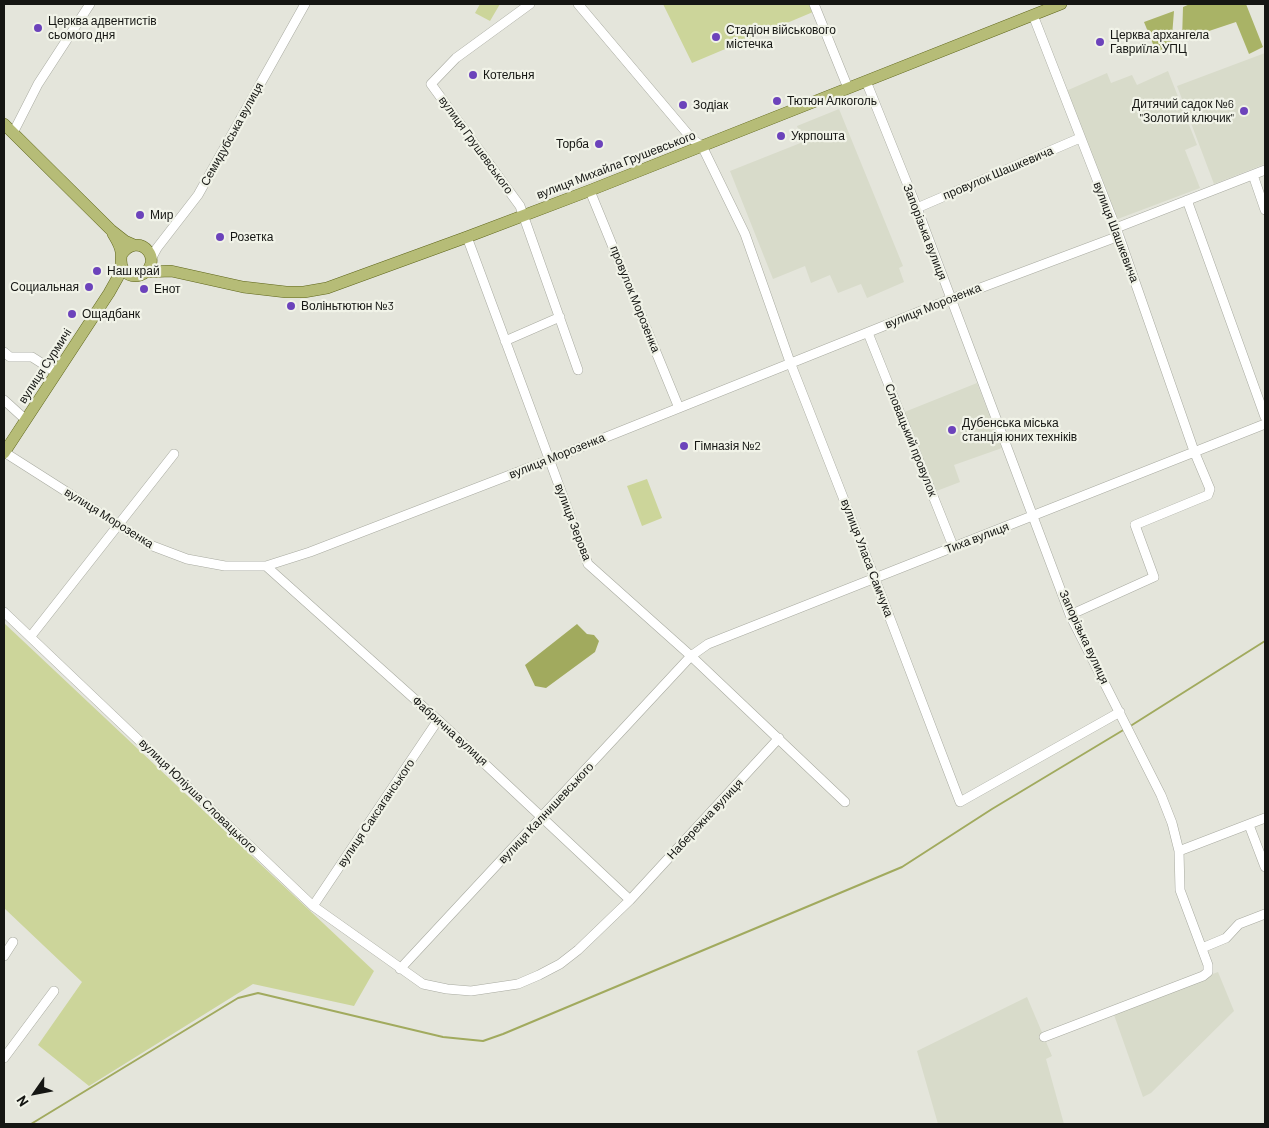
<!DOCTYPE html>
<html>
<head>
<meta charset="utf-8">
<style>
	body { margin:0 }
	#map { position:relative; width:1269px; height:1128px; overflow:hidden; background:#e4e5db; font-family:Barlow,sans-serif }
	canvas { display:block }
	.frame { position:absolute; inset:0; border:5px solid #151613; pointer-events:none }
	.north { position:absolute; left:10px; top:1068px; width:50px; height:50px; -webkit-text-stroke:4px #f1f3e8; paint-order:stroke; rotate:237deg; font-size:14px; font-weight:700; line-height:20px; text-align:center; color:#151613 }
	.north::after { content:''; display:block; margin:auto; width:18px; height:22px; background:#151613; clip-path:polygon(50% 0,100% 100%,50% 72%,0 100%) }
</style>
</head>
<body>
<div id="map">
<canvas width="1269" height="1128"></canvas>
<div class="frame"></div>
<div class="north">N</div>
</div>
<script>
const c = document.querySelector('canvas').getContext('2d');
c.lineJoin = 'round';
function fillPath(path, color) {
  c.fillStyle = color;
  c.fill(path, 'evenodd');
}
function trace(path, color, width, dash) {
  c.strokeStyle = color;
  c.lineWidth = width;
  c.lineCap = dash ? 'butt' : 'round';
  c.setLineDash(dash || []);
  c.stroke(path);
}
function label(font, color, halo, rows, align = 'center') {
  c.font = font + ' Barlow,sans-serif';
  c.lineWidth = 4.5;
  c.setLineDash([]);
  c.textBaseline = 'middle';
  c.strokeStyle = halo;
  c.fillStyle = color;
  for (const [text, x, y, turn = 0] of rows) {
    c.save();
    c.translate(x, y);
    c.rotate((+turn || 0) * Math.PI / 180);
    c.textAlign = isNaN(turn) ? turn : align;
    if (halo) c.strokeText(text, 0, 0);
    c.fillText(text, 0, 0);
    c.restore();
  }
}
fillPath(new Path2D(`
	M1265,53v111l-51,20 -37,-98z
	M1168,71l29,74 -12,5 15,38 -85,32 -49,-129 41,-18 4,10 21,-8 5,10z
	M839,109l64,157 -4,2 5,14 -37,16 -6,-14 -23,9 -8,-18 -19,8 -6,-17 -32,13 -43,-108 73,-29 -6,-16z
	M977,383l25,65 -48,17 6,17 -26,10 -32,-79z
	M1218,972l16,39 -83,82 -8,4 -30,-85z
	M1027,997l25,59 -6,3 18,65h-126l-21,-73z`), '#d8dbca');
fillPath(new Path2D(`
	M480,4h20l-10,17 -15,-8z
	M663,4h147l3,8 -121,51z
	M647,479l15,39 -20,8 -15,-40z
	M4,623l370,348 -20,35 -101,-22 -164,102 -51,-41 44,-63 -78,-74z`), '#ccd59a');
fillPath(new Path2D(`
	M1190,4h56l17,43 -14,7 -13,-32 -54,18 1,-33z
	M1174,11l-3,38 -14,5 -13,-32z`), '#a9b366');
fillPath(new Path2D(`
	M577,624l10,10 7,1 5,6 -4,11 -49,36 -11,-2 -10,-21z`), '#a1aa5e');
trace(new Path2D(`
	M1132,725l133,-84
	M31,1124l207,-126 20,-5 185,44 40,4 20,-7 399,-167 90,-58 133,-80`), '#a1aa5e', 2);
const minor = new Path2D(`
	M530,4l-74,54 -25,26 89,122 58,164
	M578,4l114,135 10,7 43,88 45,128 85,217 85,223 160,-90
	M814,4l34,84
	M1033,15l86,221 75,215 16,38 -2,6 -73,30 19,52 -84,38
	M866,81l51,127 153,407 91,180 11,28 7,28 1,39 28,75v7l-5,4 -159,61
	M13,133l25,-49 52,-80
	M1253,175l12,35
	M590,191l89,217
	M1187,200l78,217
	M917,208l163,-70
	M1116,228l149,-58
	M467,237l121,327 103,92 154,146
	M151,259l6,-11 41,-53 107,-191
	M868,333l85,213
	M505,341l55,-24
	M4,352l6,5h22l25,16
	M4,400l22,20
	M4,452l146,93 37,14 38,7h41l44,-14 239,-92 402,-161 168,-63
	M266,566l172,154 192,180
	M4,612l309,294 110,78 24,5 24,2 47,-7 21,-9 21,-11 18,-14 52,-50 149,-162
	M31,636l143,-182
	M1249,825l16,42
	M1179,851l86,-33
	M313,906l125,-186
	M1202,948l24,-10 13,-14 26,-10
	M4,956l9,-14
	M400,969l291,-313 17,-12 557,-220
	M4,1058l50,-67`);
const major = new Path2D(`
	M4,124l107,106 14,11 9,4
	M113,234c3,5 7,11 8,18 1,7 -2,12 3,19 13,14 36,-4 24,-20 -8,-10 -20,-6 -26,3
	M146,272l25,-1 72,16 43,5h18l23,-4 140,-51 124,-47 470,-186
	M4,453l105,-160 9,-16 3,-13`);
trace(minor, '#a8aaa0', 10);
trace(major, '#5e651a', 12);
trace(minor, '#fff', 9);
trace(major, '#b6bc77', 11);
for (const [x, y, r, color] of [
	[38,28,5,"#6c43bb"],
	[716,37,5,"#6c43bb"],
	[1100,42,5,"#6c43bb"],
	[473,75,5,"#6c43bb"],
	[777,101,5,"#6c43bb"],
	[683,105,5,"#6c43bb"],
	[1244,111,5,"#6c43bb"],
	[781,136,5,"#6c43bb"],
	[599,144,5,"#6c43bb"],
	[140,215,5,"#6c43bb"],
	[220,237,5,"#6c43bb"],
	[97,271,5,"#6c43bb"],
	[89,287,5,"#6c43bb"],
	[144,289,5,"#6c43bb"],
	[291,306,5,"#6c43bb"],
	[72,314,5,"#6c43bb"],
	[952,430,5,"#6c43bb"],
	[684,446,5,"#6c43bb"]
]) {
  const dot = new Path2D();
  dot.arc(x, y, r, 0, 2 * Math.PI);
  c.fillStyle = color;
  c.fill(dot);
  trace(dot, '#f1f3e8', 2);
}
label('12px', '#151613', '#f1f3e8', [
	["Церква адвентистів",48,21],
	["сьомого дня",48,35],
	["Стадіон військового",726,30],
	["містечка",726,44],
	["Церква архангела",1110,35],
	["Гавриїла УПЦ",1110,49],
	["Котельня",483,75],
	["Тютюн Алкоголь",787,101],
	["Дитячий садок №6",1234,104,"right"],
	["\"Золотий ключик\"",1234,118,"right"],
	["Зодіак",693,105],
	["Укрпошта",791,136],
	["Торба",589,144,"right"],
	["Мир",150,215],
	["Розетка",230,237],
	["Наш край",107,271],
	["Социальная",79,287,"right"],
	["Енот",154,289],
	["Воліньтютюн №3",301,306],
	["Ощадбанк",82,314],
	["Дубенська міська",962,423],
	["станція юних техніків",962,437],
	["Гімназія №2",694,446]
], 'left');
label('12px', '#151613', '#f1f3e8', [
	["Семидубська вулиця",232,134,-61],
	["вулиця Грушевського",476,145,54],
	["вулиця Михайла Грушевського",616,165,-21],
	["провулок Шашкевича",998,173,-23],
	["Запорізька вулиця",925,232,69],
	["вулиця Шашкевича",1116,232,69],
	["провулок Морозенка",635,299,68],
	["вулиця Морозенка",933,306,-22],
	["вулиця Сурмичі",45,366,-57],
	["Словацький провулок",911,440,68],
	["вулиця Морозенка",557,456,-22],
	["вулиця Морозенка",109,518,32],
	["вулиця Зерова",573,522,69],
	["Тиха вулиця",977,538,-21],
	["вулиця Уласа Самчука",867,558,69],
	["Запорізька вулиця",1084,637,65],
	["Фабрична вулиця",450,731,42],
	["вулиця Юліуша Словацького",198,796,44],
	["вулиця Саксаганського",376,813,-56],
	["вулиця Калнишевського",546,813,-47],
	["Набережна вулиця",705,819,-47]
]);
</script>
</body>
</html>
